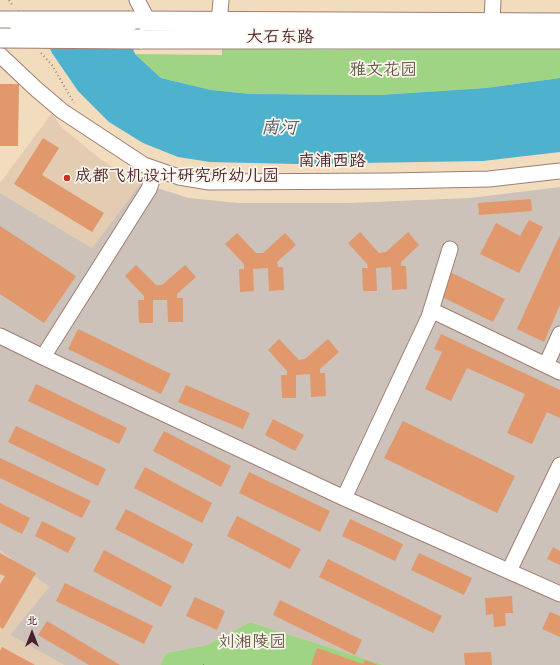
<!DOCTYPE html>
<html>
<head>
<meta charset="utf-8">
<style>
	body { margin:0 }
	#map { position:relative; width:560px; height:665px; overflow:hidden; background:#f2dcbe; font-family:"Indie Flower","LXGW WenKai TC",sans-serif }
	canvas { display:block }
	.north { position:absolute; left:12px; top:613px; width:40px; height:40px; -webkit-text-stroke:3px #fbf7ec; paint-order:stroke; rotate:0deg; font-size:11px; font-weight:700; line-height:16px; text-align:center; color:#4a1f2b }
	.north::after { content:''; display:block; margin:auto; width:14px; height:18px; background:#4a1f2b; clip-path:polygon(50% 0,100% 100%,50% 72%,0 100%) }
</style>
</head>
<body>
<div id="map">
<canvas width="560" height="665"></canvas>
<div class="north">北</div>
</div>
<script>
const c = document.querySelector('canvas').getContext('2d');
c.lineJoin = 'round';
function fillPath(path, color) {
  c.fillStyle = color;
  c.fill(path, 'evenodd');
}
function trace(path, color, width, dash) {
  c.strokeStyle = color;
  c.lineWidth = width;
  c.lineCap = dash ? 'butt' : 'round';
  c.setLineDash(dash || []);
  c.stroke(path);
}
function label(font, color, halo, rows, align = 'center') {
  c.font = font + ' "Indie Flower","LXGW WenKai TC",sans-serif';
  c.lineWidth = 3.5;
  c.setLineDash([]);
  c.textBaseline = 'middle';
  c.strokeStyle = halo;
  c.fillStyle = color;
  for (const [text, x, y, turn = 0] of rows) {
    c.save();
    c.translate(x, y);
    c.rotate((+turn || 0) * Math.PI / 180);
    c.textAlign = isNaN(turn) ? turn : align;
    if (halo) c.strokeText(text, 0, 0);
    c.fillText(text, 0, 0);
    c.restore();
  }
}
fillPath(new Path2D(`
	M52,113l9,14 9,7 29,24 21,14 21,11 -49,65 -92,-55v-10z
	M0,550l49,37 -39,48 54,30h-64z`), '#e3ccb2');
fillPath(new Path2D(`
	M141,183l48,15 49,5h110l122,-5 90,-11v478h-176l-134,-43 -43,23 -41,8 -6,12h-96l-54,-30 39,-48 -49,-37v-357l92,55z`), '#ccc2b9');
fillPath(new Path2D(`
	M560,47v31l-74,10 -107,7 -128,-1 -40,-4 -50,-12 -26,-24 87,1v-7l101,2z
	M250,622l134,43h-224l6,-12 41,-8z`), '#9fd484');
fillPath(new Path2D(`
	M26,0h87l22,54 26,24 50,12 40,4 128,1 107,-7 74,-10v74l-77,9 -186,3 -87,-2 -32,-5 -35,-14 -34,-21 -31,-31 -26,-38z`), '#4eb1cd');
fillPath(new Path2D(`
	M24,0h91l21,49h-88z`), '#f2dcbe');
fillPath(new Path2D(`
	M0,84h19l-1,62h-18z
	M43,138l16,10 -17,27 62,38 -12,19 -78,-48z
	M531,199l1,12 -53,4 -1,-12z
	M529,220l14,7 -24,46 -39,-19 16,-31 24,13z
	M0,226l76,50 -32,47 -44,-29z
	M360,232l19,21 7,-1 22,-20 11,13 -18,17v4h5l1,23 -15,1 -1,-23 -15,1 1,23h-14l-1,-23h6l-1,-4 -19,-21z
	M237,233l19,20h7l22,-20 11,12 -19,17 1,5h5l1,23 -15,1 -1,-23 -15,1 1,22 -14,1 -1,-23h5v-5l-19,-20z
	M560,236v69l-16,37 -27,-13 41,-90z
	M136,265l20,20h6l23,-20 11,12 -19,17v4h6v24h-15l-1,-22h-14v23h-14l-1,-23h6v-4l-19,-20z
	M450,272l55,27 -12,23 -55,-27z
	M78,329l93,45 -10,20 -93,-45z
	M441,334l119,56v28l-13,-6 -15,32 -25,-11 18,-39 -58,-26 -16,33 -26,-12 17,-37 -8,-3z
	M279,339l20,21 6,-1 23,-20 11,13 -19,17v4h5l1,23 -15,1 -1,-23 -14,1v23h-14l-1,-23h6v-4l-19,-21z
	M36,384l91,44 -8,16 -91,-43z
	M186,385l64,28 -7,16 -65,-27z
	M273,419l31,16 -9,16 -30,-16z
	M403,421l112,55 -18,37 -113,-55z
	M16,426l90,43 -8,17 -90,-44z
	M164,431l67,35 -10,21 -68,-36z
	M0,458l91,43 -9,17 -82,-40z
	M145,467l67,36 -10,20 -68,-35z
	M249,472l81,39 -10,21 -81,-39z
	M0,503l30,15 -8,16 -22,-11z
	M126,509l67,35 -10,20 -68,-35z
	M237,516l64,33 -11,20 -63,-33z
	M350,519l53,25 -8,17 -53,-25z
	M42,521l34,17 -8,15 -33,-17z
	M553,547l7,4v14l-13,-6z
	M104,550l68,36 -11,21 -68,-36z
	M0,553l36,20 -33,56 -3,-2v-43l5,-8 -5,-2z
	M419,553l53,25 -8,17 -53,-25z
	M328,559l114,57 -9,17 -114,-56z
	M65,583l88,43 -9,18 -88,-43z
	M512,596l1,17h-8l1,13 -12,1 -1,-13 -7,1 -1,-17z
	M195,597l30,14 -8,19 -31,-14z
	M280,600l82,40 -7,15 -82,-40z
	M550,612l10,4v21l-18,-8z
	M47,621l73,44h-31l-51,-30z
	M2,647l33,18h-35v-14z
	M317,648l46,16 2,-4 13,5h-67z
	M491,652l1,13h-27l-1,-12z`), '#e1986d');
const minor = new Path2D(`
	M137,0l11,21
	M219,22l2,-22
	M492,22l1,-22
	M0,55l35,33 27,23 82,54 35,12 30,5 181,-1 99,-2 71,-8
	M431,310l129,62
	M0,336l43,21 301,141 216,96
	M43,357l106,-168 7,-20
	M546,365l14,-31
	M344,498l85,-181 21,-68
	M509,571l51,-106`);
const major = new Path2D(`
	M0,21h17
	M130,21l430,2
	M140,39h420`);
trace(minor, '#9e7e74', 17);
trace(major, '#9e7e74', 21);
trace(new Path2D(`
	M9,0l4,6
	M41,53l11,12 22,38
	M203,665h2`), '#9e7e74', 2, [1, 3]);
trace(minor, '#fff', 15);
trace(major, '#fff', 19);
const majorBridge = new Path2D(`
	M17,21h113
	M0,38l140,1`);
trace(majorBridge, '#9e7e74', 21, []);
trace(majorBridge, '#fff', 19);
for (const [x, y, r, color] of [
	[67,178,4,"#c8321e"]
]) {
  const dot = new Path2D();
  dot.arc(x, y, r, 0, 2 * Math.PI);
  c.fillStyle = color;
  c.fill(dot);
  trace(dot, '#fbf7ec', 1.5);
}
label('17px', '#4a1f2b', '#fbf7ec', [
	["大石东路",280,39],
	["南浦西路",332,163]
]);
label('17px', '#645546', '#fbf7ec', [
	["雅文花园",383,72],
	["刘湘陵园",252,644]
]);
label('17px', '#4a1f2b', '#fbf7ec', [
	["成都飞机设计研究所幼儿园",75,178]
], 'left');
label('italic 18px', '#4c596c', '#fbf7ec', [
	["南河",279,130,1]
]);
</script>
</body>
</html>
